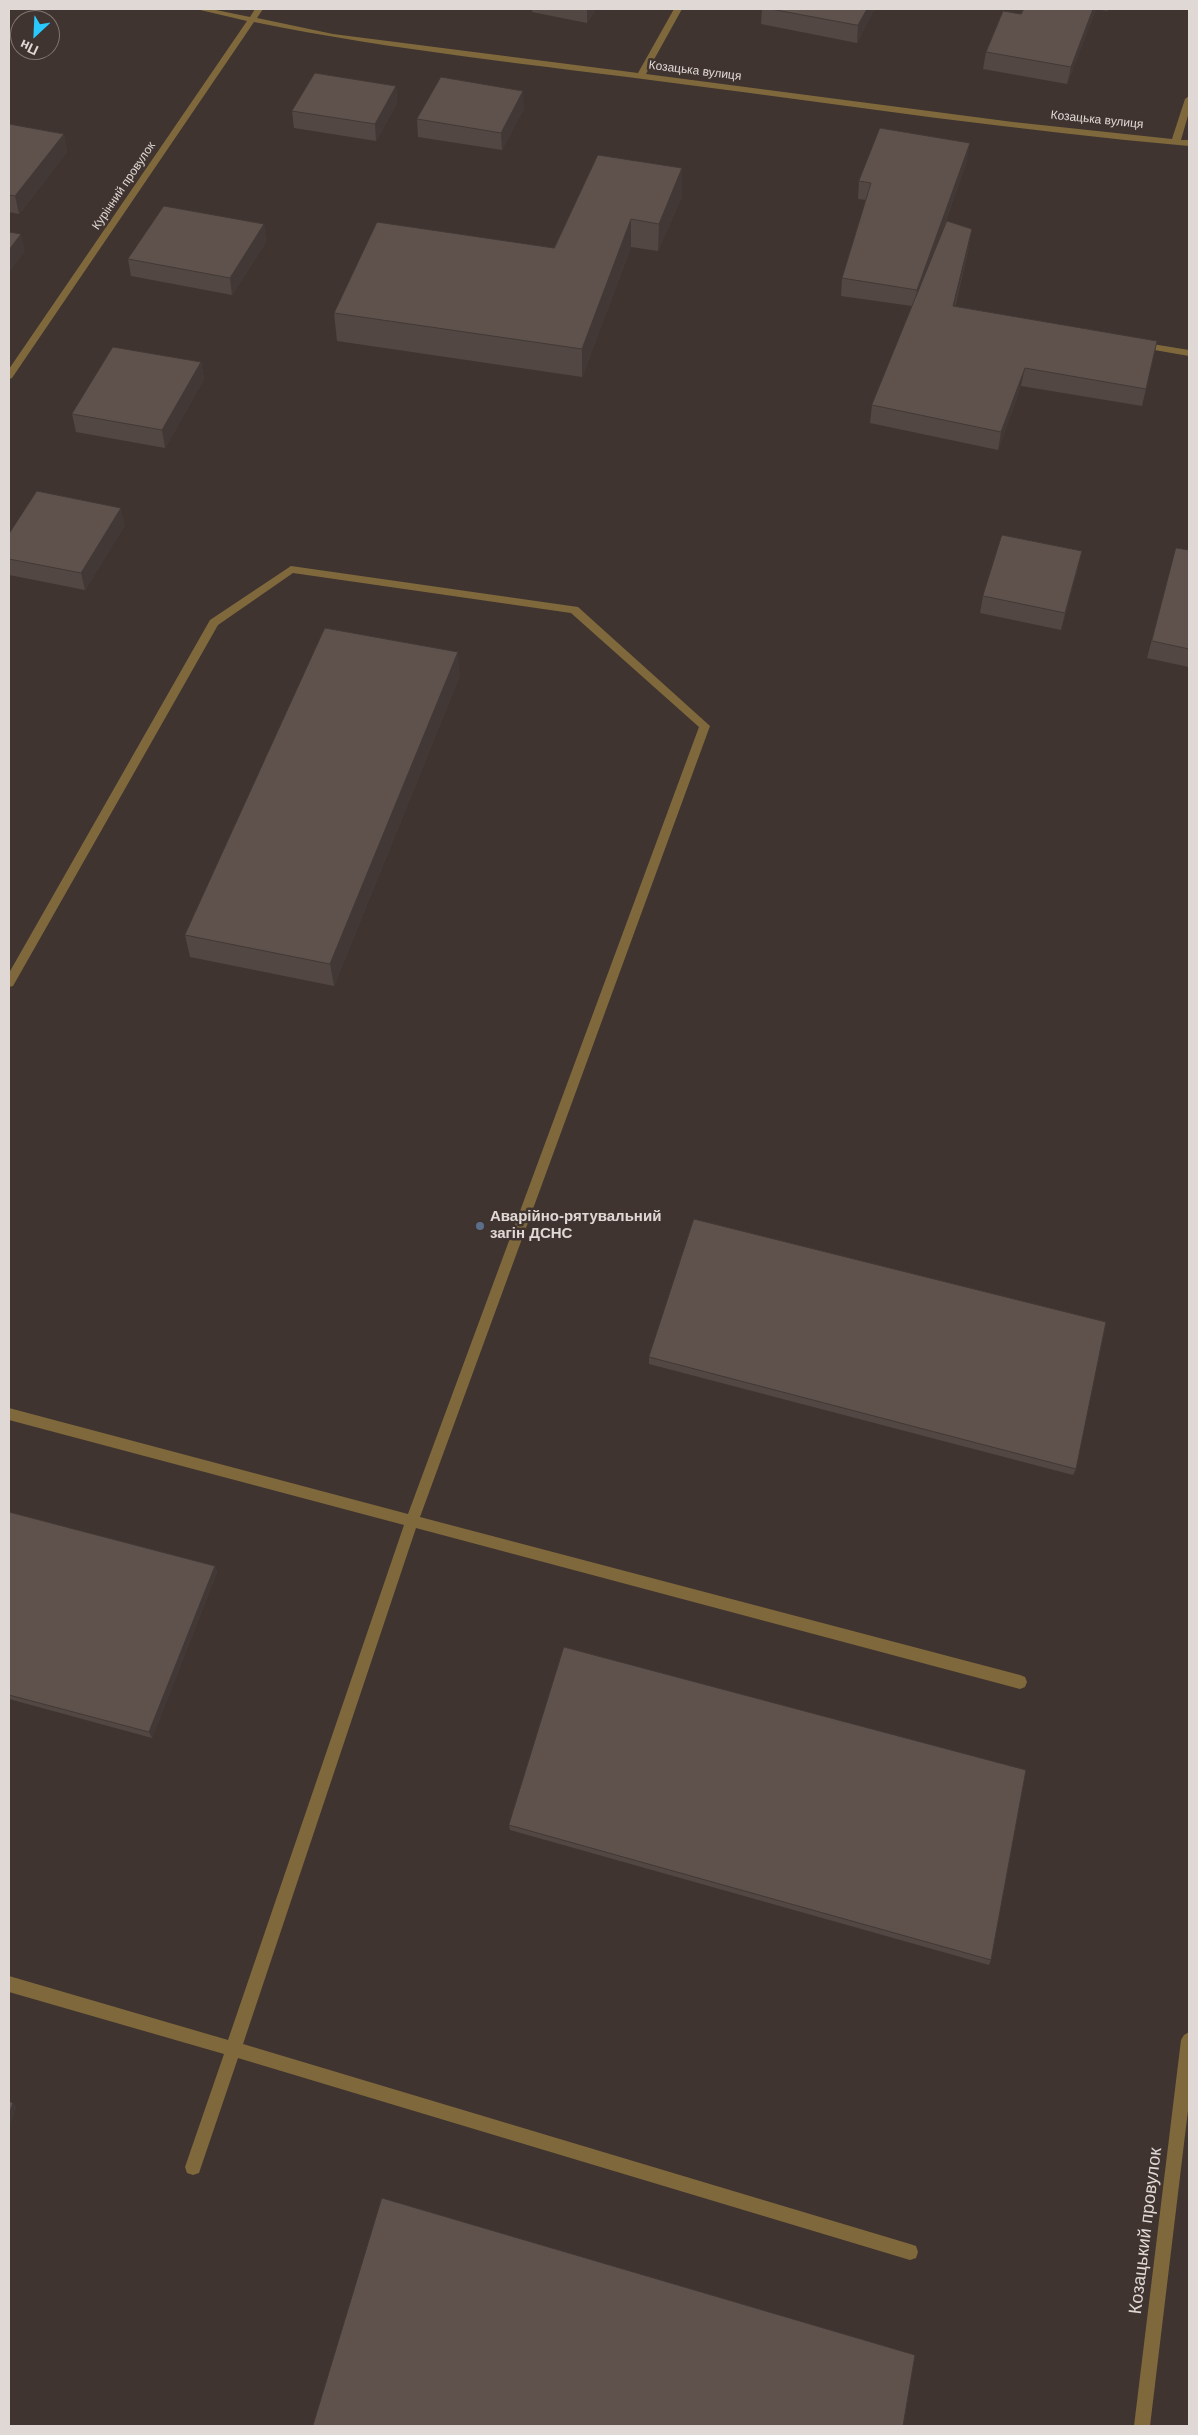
<!DOCTYPE html>
<html>
<head>
<meta charset="utf-8">
<style>
	body { margin:0 }
	#map { position:relative; width:1198px; height:2435px; overflow:hidden; background:#403430; font-family:Helvetica,sans-serif }
	canvas { display:block }
	.frame { position:absolute; inset:0; border:10px solid #e0d8d5; pointer-events:none }
	.north { position:absolute; left:10px; top:10px; width:50px; height:50px; box-sizing:border-box; background:#403430; border:1px solid #807672; border-radius:50%; rotate:205deg; font-size:14px; font-weight:700; line-height:20px; text-align:center; color:#e0d8d5 }
	.north::after { content:''; display:block; margin:auto; width:18px; height:22px; background:#29c8ff; clip-path:polygon(50% 0,100% 100%,50% 72%,0 100%) }
</style>
</head>
<body>
<div id="map">
<canvas width="1198" height="2435"></canvas>
<div class="frame"></div>
<div class="north">Пн</div>
</div>
<script>
const c = document.querySelector('canvas').getContext('2d');
c.lineJoin = 'round';
function fillPath(path, color) {
  c.fillStyle = color;
  c.fill(path, 'evenodd');
}
function trace(path, color, width, dash) {
  c.strokeStyle = color;
  c.lineWidth = width;
  c.lineCap = dash ? 'butt' : 'round';
  c.setLineDash(dash || []);
  c.stroke(path);
}
function label(font, color, halo, rows, align = 'center') {
  c.font = font + ' Helvetica,sans-serif';
  c.lineWidth = 5;
  c.setLineDash([]);
  c.textBaseline = 'middle';
  c.strokeStyle = halo;
  c.fillStyle = color;
  for (const [text, x, y, turn = 0] of rows) {
    c.save();
    c.translate(x, y);
    c.rotate((+turn || 0) * Math.PI / 180);
    c.textAlign = isNaN(turn) ? turn : align;
    if (halo) c.strokeText(text, 0, 0);
    c.fillText(text, 0, 0);
    c.restore();
  }
}
fillPath(new Path2D(`
	M196,9h15l39,8 5,-8h8l-6,9 76,16 305,39 36,-64h8l-36,65 367,48 159,17 13,-40 4,-3v16l-8,28h8v6c-170,-15 -339,-40 -508,-62 -142,-19 -286,-33 -427,-62l-242,356 -3,1v-10l238,-348z
	M1140,342l49,8v6l-52,-9 -2,-2z
	M291,566l287,41 132,119 -290,791 600,158 5,2 2,5 -2,5 -5,2 -604,-161 -173,516 667,200 6,2 2,6 -2,6 -6,2 -672,-202 -37,109 -2,6 -6,2 -6,-2 -2,-6 39,-113 -215,-62v-16l219,64 176,-515 -395,-105v-12l399,106 291,-787 -128,-114 -278,-40 -75,52 -205,361 -4,1v-14l201,-353z
	M1189,2032v70l-39,324h-16l47,-386 3,-5z`), '#7f693c');
fillPath(new Path2D(`
	M532,9h64l-9,14 -55,-11z
	M762,9h112l-17,34 -96,-19z
	M1024,9h84l-1,2 -11,-2 -29,75 -84,-15 3,-17 35,-38z
	M396,86l1,17 -21,38 -82,-13 -2,-17z
	M524,108l-22,42 -84,-13 -1,-18z
	M9,124l55,10 3,18 -48,62 -10,-2z
	M967,160l-29,83 31,4 -14,60 202,34 -15,65 -121,-20 -23,64 -128,-27 2,-18 40,-99 -71,-10 1,-18 24,-78 -8,-1 1,-18z
	M682,196l-24,55 -27,-4 -49,130 -245,-36 -3,-28 220,-65z
	M264,224l2,18 -34,53 -101,-19 -3,-17z
	M201,362l3,17 -39,69 -89,-16 -4,-18z
	M125,525l-40,65 -76,-15v-41z
	M1176,548l13,2v117l-42,-9z
	M1078,568l-17,62 -81,-17 3,-17z
	M460,675l-126,311 -144,-29 -5,-22z
	M649,1357l427,112 -3,6 -424,-111z
	M9,1512l206,54 2,6 -65,166 -143,-39z
	M509,1825l482,135 -2,5 -479,-135z`), '#524742');
fillPath(new Path2D(`
	M587,9h9l-9,14z
	M867,9h7l-17,34 1,-18z
	M1093,9h3l-29,75 4,-17z
	M396,86l1,17 -21,38 -1,-17z
	M523,91l1,17 -22,42 -1,-17z
	M64,134l3,18 -48,62 -4,-18z
	M970,143l-3,17 -52,147 2,-17z
	M682,168v28l-24,55 1,-27z
	M631,219v28l-49,130v-28z
	M264,224l2,18 -34,53 -2,-17z
	M972,229l-3,18 -19,77 3,-18z
	M21,234l4,18 -16,20v-22z
	M201,362l3,17 -39,69 -3,-18z
	M1025,368l-4,18 -23,64 3,-18z
	M121,508l4,17 -40,65 -4,-17z
	M1082,551l-4,17 -17,62 4,-17z
	M458,652l2,23 -126,311 -4,-22z
	M215,1566l2,6 -65,166 -3,-6z
	M13,2103l4,3 -8,21v-13z`), '#423936');
const building = new Path2D(`
	M771,9h96l-9,16z
	M1024,9h69l-22,58 -85,-15 17,-41 18,3z
	M315,73l81,13 -21,38 -83,-13z
	M441,77l82,14 -22,42 -84,-14z
	M9,124l55,10 -49,62 -6,-1z
	M880,128l90,15 -53,147 -75,-12 29,-95 -12,-2z
	M598,155l84,13 -23,56 -28,-5 -49,130 -248,-36 43,-91 177,26z
	M164,206l100,18 -34,54 -102,-19z
	M947,221l25,8 -19,77 204,35 -11,48 -121,-21 -24,64 -129,-27z
	M9,232l12,2 -12,16z
	M113,347l88,15 -39,68 -90,-16z
	M37,491l84,17 -40,65 -72,-14v-25z
	M1002,535l80,16 -17,62 -82,-17z
	M1176,548l13,2v99l-37,-8z
	M325,628l133,24 -128,312 -145,-29z
	M694,1219l412,103 -30,147 -427,-112z
	M9,1512l206,54 -66,166 -140,-37z
	M564,1647l462,123 -35,190 -482,-135z
	M9,2101l4,2 -4,11z
	M382,2198l533,157 -12,71h-590z`);
fillPath(building, '#5f524d');
trace(building, '#423936', 1);
for (const [x, y, r, color] of [
	[480,1226,5,"#5c6f8a"]
]) {
  const dot = new Path2D();
  dot.arc(x, y, r, 0, 2 * Math.PI);
  c.fillStyle = color;
  c.fill(dot);
  trace(dot, '#403430', 2);
}
label('12px', '#e0d8d5', '#403430', [
	["Козацька вулиця",695,71,7],
	["Козацька вулиця",1097,120,6],
	["Курінний провулок",124,186,-56]
]);
label('bold 15px', '#e0d8d5', '#403430', [
	["Аварійно-рятувальний",490,1217],
	["загін ДСНС",490,1234]
], 'left');
label('18px', '#e0d8d5', '#403430', [
	["Козацький провулок",1146,2231,-83]
]);
</script>
</body>
</html>
